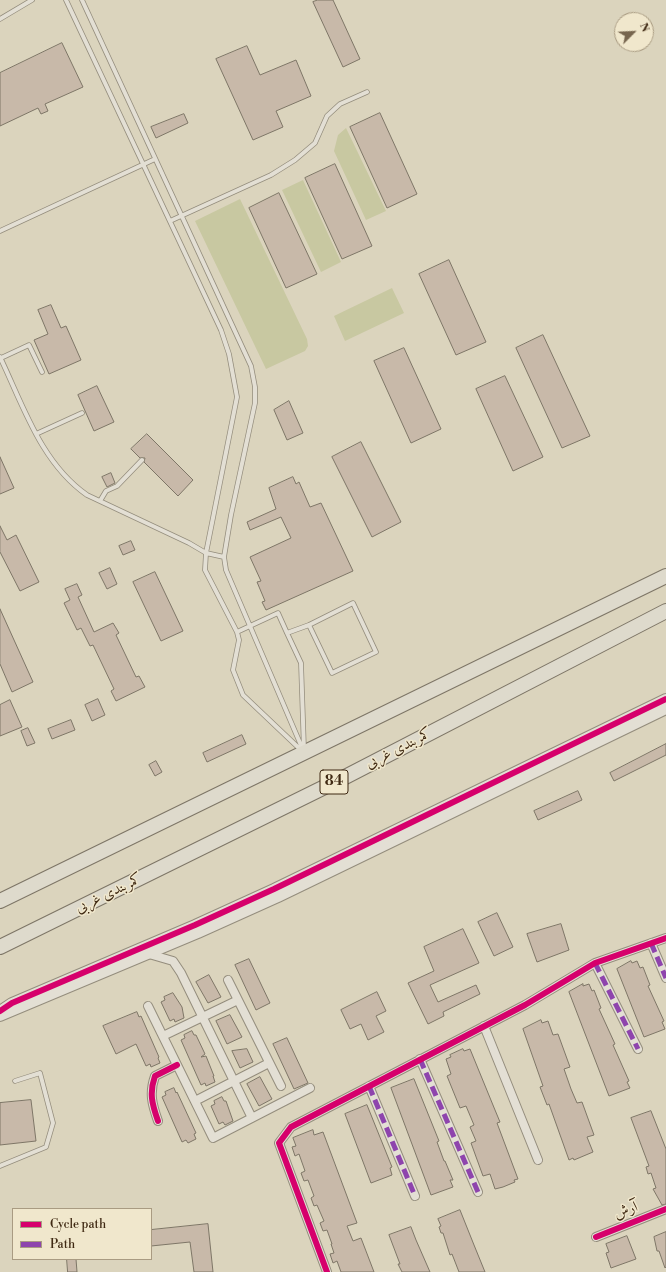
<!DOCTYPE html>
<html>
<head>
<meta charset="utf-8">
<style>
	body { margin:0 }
	#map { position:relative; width:666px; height:1272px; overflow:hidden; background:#dbd4bd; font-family:"Libre Bodoni",serif }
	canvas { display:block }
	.legend { position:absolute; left:12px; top:1208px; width:140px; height:52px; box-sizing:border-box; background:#f0e7cc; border:1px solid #a99b82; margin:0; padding:5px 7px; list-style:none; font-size:12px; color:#3f2913 }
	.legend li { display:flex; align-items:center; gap:8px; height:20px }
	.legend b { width:20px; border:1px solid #a99b82 }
	.north { position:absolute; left:614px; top:12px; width:40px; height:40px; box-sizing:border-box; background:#f0e7cc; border:1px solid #a99b82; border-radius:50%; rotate:66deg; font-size:11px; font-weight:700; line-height:16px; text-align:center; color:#3f2913 }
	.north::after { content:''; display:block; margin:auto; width:14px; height:18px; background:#76654e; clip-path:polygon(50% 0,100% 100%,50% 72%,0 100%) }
</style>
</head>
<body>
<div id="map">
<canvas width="666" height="1272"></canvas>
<ul class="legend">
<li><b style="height:5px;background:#d6006c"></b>Cycle path</li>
<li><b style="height:5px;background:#8e44ad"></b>Path</li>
</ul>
<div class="north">N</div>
</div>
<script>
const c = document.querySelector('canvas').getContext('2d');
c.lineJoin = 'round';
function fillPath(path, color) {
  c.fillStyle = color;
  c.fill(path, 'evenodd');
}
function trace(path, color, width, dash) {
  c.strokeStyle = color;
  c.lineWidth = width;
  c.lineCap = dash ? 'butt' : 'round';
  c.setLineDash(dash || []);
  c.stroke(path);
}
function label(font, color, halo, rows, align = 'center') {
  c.font = font + ' "Libre Bodoni",Amiri,serif';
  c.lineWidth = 3;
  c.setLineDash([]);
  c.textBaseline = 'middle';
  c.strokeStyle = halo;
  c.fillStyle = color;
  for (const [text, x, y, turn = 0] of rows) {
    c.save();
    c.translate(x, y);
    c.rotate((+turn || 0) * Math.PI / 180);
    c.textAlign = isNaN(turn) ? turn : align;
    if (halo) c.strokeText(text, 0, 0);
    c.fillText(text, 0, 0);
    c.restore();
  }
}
fillPath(new Path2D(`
	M346,128l40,83 -20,9 -32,-69 4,-16z
	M303,180l38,82 -20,10 -39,-82z
	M240,199l67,140 1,7 -3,5 -39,18 -71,-148z
	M392,288l12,25 -59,28 -11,-25z`), '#c8c8a1');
const building = new Path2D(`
	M318,0h15l27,59 -17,8 -30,-65z
	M62,43l21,44 -38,17 3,7 -7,3 -3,-6 -38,18v-53z
	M247,46l13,29 36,-15 15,36 -35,15 7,16 -30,13 -37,-81z
	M380,113l37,81 -30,14 -37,-81z
	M184,114l4,9 -32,15 -5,-11z
	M335,164l37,82 -30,13 -37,-81z
	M279,193l38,81 -31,14 -37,-80z
	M449,260l37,82 -30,13 -37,-81z
	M51,305l10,23 5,-2 15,34 -32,14 -15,-34 14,-6 -10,-24z
	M543,335l47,101 -28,12 -46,-100z
	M404,348l37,81 -30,14 -37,-82z
	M505,376l38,81 -30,14 -37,-82z
	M97,386l17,36 -20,9 -16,-36z
	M289,401l14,32 -16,7 -13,-30z
	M147,434l46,46 -15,16 -34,-34 1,-4h-5l-9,-9z
	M361,442l40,80 -29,15 -40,-80z
	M0,457l14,31 -14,6z
	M111,473l4,10 -8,4 -5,-10z
	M293,477l3,7 3,-2 11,25 11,-4 32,68 -87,39 -4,-8 3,-1 -8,-19 4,-1 -11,-24 41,-19 -10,-21 -31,13 -3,-8 29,-13 -7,-21z
	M0,526l7,14 9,-5 23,47 -19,9 -20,-39z
	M131,541l4,9 -12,5 -4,-9z
	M110,568l7,16 -10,5 -8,-16z
	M155,572l28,59 -22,10 -28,-59z
	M77,584l5,11 -4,2 16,35 19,-9 6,10 -3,2 20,42 3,-1 6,11 -29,14 -5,-10 3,-2 -21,-44 -3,1 -9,-18 -4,2 -13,-27 6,-3 -5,-11z
	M0,609l33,73 -21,10 -12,-28z
	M98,699l7,16 -13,6 -7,-16z
	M10,700l12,27 -22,9v-31z
	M71,720l4,10 -23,9 -4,-10z
	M28,728l7,15 -8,3 -6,-15z
	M242,735l4,9 -39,18 -4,-9z
	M666,744v11l-52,26 -4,-8z
	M156,761l6,11 -7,4 -6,-11z
	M578,791l4,9 -44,20 -4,-9z
	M497,913l16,34 -19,9 -16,-34z
	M561,924l8,26 -32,12 -10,-28z
	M463,929l16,34 -49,22 8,17 38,-17 4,9 -37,18 1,4 -16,8 -20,-41 26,-12 -10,-24z
	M249,959l21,44 -14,7 -21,-45z
	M631,961l1,2 5,-2 3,7 3,-1 7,18 -2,1 16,35 -2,1 3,7 -21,8 -27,-68z
	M209,975l12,22 -13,6 -12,-21z
	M583,984v2l6,-2 3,7 2,-1 7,18 -2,1 16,35 -2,1 16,36 -2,1 3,6 -21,8 -40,-104z
	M377,992l9,19 -10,5 8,16 -16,8 -7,-16 -11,5 -9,-19z
	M173,993l9,14 2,11 -9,4 -1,-3 -4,2 -9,-19 4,-2 -1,-3z
	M137,1012l2,5 2,-1 18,41 -1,1 2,5 -9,4 -1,-3 -4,2 -10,-22 -20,10 -13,-28z
	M230,1015l12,22 -15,7 -11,-23z
	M541,1020l1,3 6,-2 5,14 5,-1 12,33 -6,2 7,20 6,14 5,-1 12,33 -7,2 6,15 -19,8 -1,-2 -4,2 -20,-56 -2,1 -7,-18 3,-1 -20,-57z
	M192,1031l2,4h2l9,19 -4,3 5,-1 8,20h-1l2,6 -9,4 -1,-3 -4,2 -20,-45 4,-2 -1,-3z
	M287,1038l21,45 -14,6 -21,-45z
	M247,1049l6,13 -13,6 -8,-17z
	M463,1049l1,2 6,-2 25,61 5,12 -3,1 21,56 -4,1 1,2 -12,5 -8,2 -5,-15 -7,2 -12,-33 5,-2 -6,-14 4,-2 -8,-19 -6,2 -13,-32 4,-2 -5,-15 5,-2 -1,-2z
	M260,1077l12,22 -13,7 -12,-22z
	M414,1079l25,62 -2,1 7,19h1l8,19h-3l3,7 -22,8 -40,-107z
	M174,1088l2,5 1,-1 19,41 -2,1 2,5 -8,4 -2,-3 -4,2 -20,-45 4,-2 -1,-3z
	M222,1097l2,4h2l7,20 -8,4 -2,-3 -4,2 -8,-18 4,-2 -1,-3z
	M31,1100l5,41 -36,4v-42z
	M367,1105l25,62 -2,1 2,7 -21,8 -26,-69z
	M651,1111l15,38v55l-4,1 -9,-16 3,-1 -5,-15 -3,1 -2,-7 3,-1 -18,-48z
	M313,1130l1,5 9,-3 34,91 -10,3 6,15 8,-3 13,34h-33l-4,-11 -4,2 -3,-9 4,-1 -3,-9h1l-5,-14 -4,1 -3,-8 4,-2 -7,-16 -3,1 -3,-8 3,-2 -6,-16 -4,1 -3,-8 4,-2 -6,-17 -4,2 -3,-9 4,-1 -3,-8z
	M460,1210l14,35 11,27h-26l-7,-18 -2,1 -7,-22h-2l-2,-6 2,-1 -3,-7z
	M208,1224l5,48h-19l-4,-30 -39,4v-16z
	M411,1227l5,13 14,32h-28l-4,-8h2l-11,-29z
	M666,1232v35l-1,1 -6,-17h-2l-3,-14z
	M627,1236l9,23 -25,9 -5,-15 3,-1 -3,-8z
	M67,1259h9l1,13h-9z`);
fillPath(building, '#c8b9a9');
trace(building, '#7e7667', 1);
const service = new Path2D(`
	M66,0l155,330 8,24 8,43 -31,156 -1,17 32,62 2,8 -6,30 10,25 59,56
	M82,0l169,366 4,21v16l-24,112 -7,42 2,13 77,180
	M0,19l32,-19
	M170,221l101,-46 24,-15 20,-17 12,-27 13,-12 27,-12
	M0,231l155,-72
	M0,357c23,48 41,106 87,138l102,48 17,10 18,4
	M1,358l28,-13 13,27
	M36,434l46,-21
	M100,501l6,-10 11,-5 25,-26
	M353,603l23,49 -44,21 -23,-48z
	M237,632l41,-19 9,20 22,-8
	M287,633l14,30 3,87
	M0,1166l46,-19 7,-24 -13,-50 -25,8`);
const minor = new Path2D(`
	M651,943l15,35
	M149,954l24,7 8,12 71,145
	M595,963l43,86
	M228,980l53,106
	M148,1006l65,132 97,-50
	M484,1026l54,134
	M163,1036l75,-36
	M420,1059l58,133
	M369,1086l46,110
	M195,1101l74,-38
	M158,1121c-6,-17 -9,-28 -3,-45l22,-11
	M596,1237l70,-28
	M327,1272l-48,-129 12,-16 234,-122 70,-42 71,-25`);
const tertiary = new Path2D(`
	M0,1011l12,-8 183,-78 79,-36 392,-190
	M0,1016l198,-83 80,-36 388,-188`);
const trunk = new Path2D(`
	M0,901l666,-325
	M0,947l347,-171 319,-165`);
trace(service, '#948d7d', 5.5);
trace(minor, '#948d7d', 10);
trace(tertiary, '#948d7d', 12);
trace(trunk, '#7e7667', 16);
trace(service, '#e3dfd4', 4);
trace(minor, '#e3dfd4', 8);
trace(tertiary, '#e3dfd4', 10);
trace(trunk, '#dedacc', 14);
trace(new Path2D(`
	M651,943l15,35
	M595,963l43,86
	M420,1059l58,133
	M369,1086l46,110`), '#8e44ad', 5, [10, 5]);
trace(new Path2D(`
	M0,1011l12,-8 183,-78 79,-36 392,-190
	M158,1121c-6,-17 -9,-28 -3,-45l22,-11
	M596,1237l70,-28
	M327,1272l-48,-129 12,-16 234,-122 70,-42 71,-25`), '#d6006c', 6);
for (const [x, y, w] of [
	[334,782,28]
]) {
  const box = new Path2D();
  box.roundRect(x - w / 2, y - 12, w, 24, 3);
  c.fillStyle = '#f0e7cc';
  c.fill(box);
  trace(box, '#3f2913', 1);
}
label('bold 14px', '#3f2913', null, [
	["84",334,782]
]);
label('15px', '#3f2913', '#f0e7cc', [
	["کمربندی غربی",399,749,-27],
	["کمربندی غربی",109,894,-26],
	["آرش",626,1211,-21]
]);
</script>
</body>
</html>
